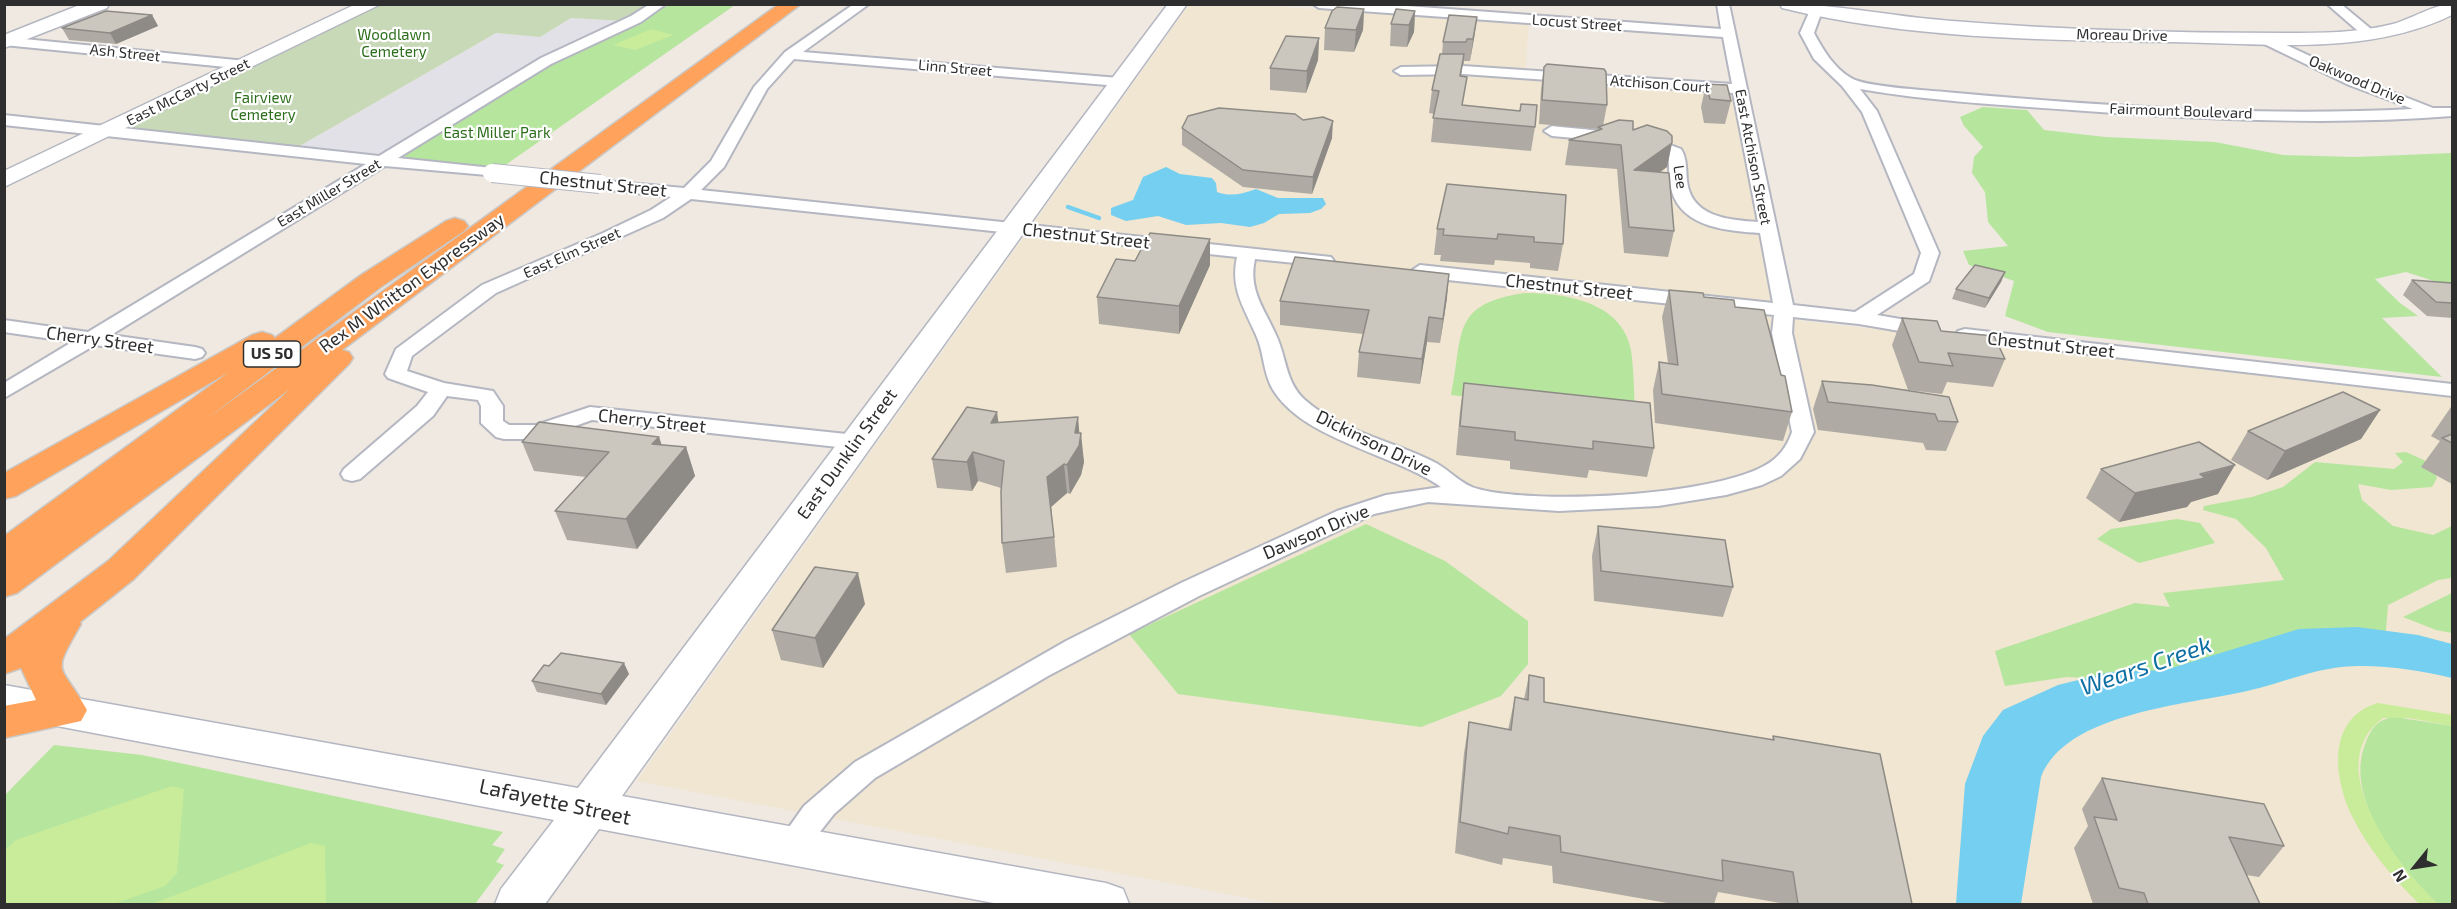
<!DOCTYPE html>
<html>
<head>
<meta charset="utf-8">
<style>
	body { margin:0 }
	#map { position:relative; width:2457px; height:909px; overflow:hidden; background:#efe9e1; font-family:"Exo 2",sans-serif }
	canvas { display:block }
	.frame { position:absolute; inset:0; border:6px solid #2e2e2e; pointer-events:none }
	.north { position:absolute; left:2385px; top:837px; width:60px; height:60px; -webkit-text-stroke:4px #fff; paint-order:stroke; rotate:240deg; font-size:16px; font-weight:700; line-height:24px; text-align:center; color:#2e2e2e }
	.north::after { content:''; display:block; margin:auto; width:21px; height:27px; background:#2e2e2e; clip-path:polygon(50% 0,100% 100%,50% 72%,0 100%) }
</style>
</head>
<body>
<div id="map">
<canvas width="2457" height="909"></canvas>
<div class="frame"></div>
<div class="north">N</div>
</div>
<script>
const c = document.querySelector('canvas').getContext('2d');
c.lineJoin = 'round';
function fillPath(path, color) {
  c.fillStyle = color;
  c.fill(path, 'evenodd');
}
function trace(path, color, width, dash) {
  c.strokeStyle = color;
  c.lineWidth = width;
  c.lineCap = dash ? 'butt' : 'round';
  c.setLineDash(dash || []);
  c.stroke(path);
}
function label(font, color, halo, rows, align = 'center') {
  c.font = font + ' "Exo 2",sans-serif';
  c.lineWidth = 4.5;
  c.setLineDash([]);
  c.textBaseline = 'middle';
  c.strokeStyle = halo;
  c.fillStyle = color;
  for (const [text, x, y, turn = 0] of rows) {
    c.save();
    c.translate(x, y);
    c.rotate((+turn || 0) * Math.PI / 180);
    c.textAlign = isNaN(turn) ? turn : align;
    if (halo) c.strokeText(text, 0, 0);
    c.fillText(text, 0, 0);
    c.restore();
  }
}
fillPath(new Path2D(`
	M571,18l52,3 -96,44 -138,86 -18,4 -73,-8 198,-114 44,4z`), '#e3e1e8');
fillPath(new Path2D(`
	M1189,5h68l235,17 37,-1 -4,55 208,16 44,226 675,77v509h-1173l-642,-123z`), '#f0e6d1');
fillPath(new Path2D(`
	M669,5h66l-234,163 -96,-10v-4l158,-96z
	M1983,107l44,3 17,20 61,7 110,5 68,13 72,2 97,-4v134l-46,-15 -31,7 25,24 18,13 -36,2 60,59 -394,-45 -43,-16 9,-35 -45,-16 -6,-14 45,-5 -20,-24 -3,-30 -13,-19 2,-16 9,-10 -19,-21 -4,-9z
	M1525,293c40,0 97,9 106,57 3,21 3,44 4,66l-184,-21c13,-62 -1,-91 74,-102z
	M2406,452l24,11 7,15 -5,9 -41,3 -33,-6 4,16 31,26 40,9 19,-9v52l-14,2 -50,25 -4,50 -164,29 -153,-7 -62,9 -10,-35 140,-48 35,4 -7,-14 121,-13 -18,-32 -30,-29 -33,-9 1,-4 48,-9 31,-10 32,-25 79,7 9,-7 -8,-9z
	M2177,519l23,4 15,20 -76,20 -42,-24 14,-10z
	M1366,524l79,37 83,60v43l-27,32 -80,31 -243,-33 -49,-60z
	M2452,593v40l-16,-3 -33,-13z
	M2395,717l57,9v178h-14c-38,-36 -96,-107 -72,-162 6,-15 12,-23 29,-25z
	M54,745l88,10 361,77 -11,13 13,4 -9,13 8,3 -29,39h-470v-109z`), '#b6e59e');
fillPath(new Path2D(`
	M379,5h272l-28,16 -52,-3 -31,19 -44,-4 -198,114 -172,-17v-3z`), '#c8d9b8');
fillPath(new Path2D(`
	M651,29l22,6 -38,15 -22,-5z
	M2378,703l74,12v11l-43,-8h-26c-65,48 16,149 55,186h-19c-26,-26 -51,-55 -67,-88 -19,-40 -25,-98 26,-113z
	M172,786l12,3 -7,84 -12,13 -51,18h-109v-54l11,-10z
	M311,843l14,3 1,58h-174z`), '#c9ec9a');
fillPath(new Path2D(`
	M1166,167l14,7 32,4 4,5 1,9c14,5 25,2 39,-3l22,9h45l3,6 -5,5 -11,4 -31,1 -15,9 -14,4 -29,-4 -35,2 -28,-9 -32,5 -15,-6v-7l22,-8 10,-23z
	M2357,627l61,8 34,9v34c-29,-7 -59,-12 -90,-12 -41,-1 -75,16 -115,25 -59,14 -181,21 -206,86l-20,127h-65l9,-120 18,-48 20,-26 55,-25 52,-13 55,-2 134,-41z`), '#75cff0');
trace(new Path2D(`
	M1068,207l31,11`), '#75cff0', 4.5);
const street = new Path2D(`
	M650,4h16l-25,18 -90,42 -153,94 94,10 6,2 2,3 -2,3 -113,-10 -274,169 84,12 7,2 3,4 -3,4 -7,2 -100,-14 -91,53v-15l68,-41 -68,-10v-12l84,12 278,-168 -362,-39v-10l375,41 162,-98 90,-42z
	M854,4h15l-66,48 316,26 7,4 -7,4 -325,-27 -27,30 -43,78 -23,23 630,67 3,4 -9,5 -70,-7c-7,31 9,49 21,76 11,23 9,47 29,65 36,32 89,41 131,63 13,7 27,23 42,26 60,16 232,7 286,-23 14,-7 23,-19 28,-34l-20,-99 2,-18 -354,-38 -9,-6 9,-6 353,38 -13,-70c-31,-2 -77,-5 -88,-41 -4,-12 -2,-25 -4,-37l-38,-12 -78,-7 -8,-5 8,-5c44,5 87,6 129,23 6,9 5,21 6,32 4,36 41,39 71,41l-25,-129 -270,-19 -62,1 -7,-4 7,-4 62,-1 269,18 -9,-47 -404,-29 -6,-4h67l341,25 -4,-25h12l64,301 62,7 59,-38 7,-21 -59,-141 -20,-26 -28,-27 -14,-26 11,-25 5,-1 6,4 -8,22c9,17 20,35 37,45 13,9 75,12 94,14 155,14 313,25 468,17l-64,-24 -91,-44v-6l5,-1 96,45 74,29h19v8c-126,10 -254,3 -380,-6 -71,-5 -142,-9 -212,-21l17,22 62,142 -10,28 -52,34 52,9 7,2 3,4 -3,4 -7,2 -70,-12 -66,-7 -1,16 22,99 -14,27 -19,17 -19,9 -36,10 -68,11 -99,5 -131,-9 -54,12 -175,82 -151,80 -173,102 -41,36 -33,42 -11,4 -11,-4 -4,-9 29,-41 51,-44 211,-121 115,-58 156,-72 49,-16 55,-8c-48,-34 -139,-47 -169,-99 -9,-16 -8,-36 -16,-53 -12,-28 -26,-46 -19,-78l-546,-58 -28,19 -167,75 -84,63 -5,15 37,12 49,8 10,15v15l6,4h27l54,-18 266,28 8,2 3,5 -3,5 -8,2 -264,-29 -54,19h-34l-8,-2 -15,-14v-17l-3,-6 -31,-4 -14,20 -73,63 -8,2 -8,-2 -3,-5 3,-5 73,-63 11,-14 -40,-14 -3,-4 11,-25 86,-64 121,-52 48,-23 20,-13 -71,-8 -8,-5 2,-4 90,8 27,-27 43,-74 31,-35z
	M2327,4h14l36,30 -2,3h-10z
	M4,37l242,24 7,4 -7,4 -242,-24z
	M1965,329l487,55v12l-494,-57 -3,-4 3,-4z`);
const secondary = new Path2D(`
	M82,4h27l-2,4 -103,40v-13z
	M356,4h25l-377,183v-16z
	M1168,4h19l-565,792 484,87 17,6 6,15h-130l-400,-75 -54,75h-50l6,-15 53,-69 -550,-104v-31l574,103z
	M1780,4c58,0 114,13 172,17 110,9 222,12 332,12 36,0 74,0 109,-9 18,-5 42,-20 59,-20v11c-87,42 -187,28 -281,27 -129,-2 -263,-3 -389,-34z`);
const highway = new Path2D(`
	M779,4h22l-459,346 7,2 4,6 -4,6 -215,215 -54,43 1,2c-31,54 -21,37 6,86l-6,11 -77,17v-32l32,-6 -15,-32 -17,6v-35l104,-78 182,-172 -273,204 -13,4v-61l225,-164 -213,124 -12,3v-26l248,-138 10,-3 10,3 3,3 86,-63 85,-54 9,-3 9,3 4,5 -4,5 -83,56 -176,133z`);
trace(street, '#b4b7c1', 4);
trace(secondary, '#b4b7c1', 3);
trace(highway, '#c9c9c9', 3);
fillPath(street, '#fff');
fillPath(secondary, '#fff');
fillPath(highway, '#ffa35c');
const streetBridge = new Path2D(`
	M492,173l108,11`);
trace(streetBridge, '#b4b7c1', 20, []);
trace(streetBridge, '#fff', 18);
fillPath(new Path2D(`
	M1364,9l-1,21 -9,22 -30,-2 1,-22z
	M1415,11l-1,21 -7,15 -17,-1 1,-22z
	M152,15l6,11 -42,18 -47,-4 -7,-12z
	M1477,17l-7,44h-6v3h-1l-2,12 2,30 72,21 -4,24 -100,-9 3,-28 -5,-1 3,-23 10,-36 1,-12z
	M1319,38l-1,22 -12,33 -36,-3v-22z
	M1544,67l63,38 -4,21 30,4 39,13 -5,24 -8,5 15,59 -6,26 -44,-4 -7,-84 -52,-4 4,-25 28,-9 1,-2 -59,-5 2,-35z
	M1706,84l25,17 -6,23 -21,-1 -3,-16z
	M1182,128l150,10 -20,56 -69,-7 -61,-42z
	M1447,184l116,60 -5,27 -28,-3v-5l-35,-3 -1,5 -54,-4 1,-6h-7l3,-26z
	M1210,239v26l-31,69 -80,-10 -2,-27 38,-36z
	M2005,272l-4,10 -16,26 -33,-9 4,-10z
	M2412,280l40,3v35l-25,-2 -24,-21z
	M1669,290l35,7 31,10 46,68 11,37 -9,29 -128,-18 -2,-33 6,-28 9,1 -6,-46z
	M1447,298l-7,45 -13,-1 -7,42 -63,-7 2,-25 4,-18 -83,-9v-24z
	M1902,318l39,13 64,28 -12,28 -46,-5 -5,12 -34,-4 50,32 -12,29 -20,-1 -3,-7 -105,-13 -5,-21 9,-28 86,9 -16,-45z
	M1464,383l190,65 -7,29 -58,-7 -2,8 -77,-9v-8l-54,-6 4,-44z
	M2452,406v78l-31,-17 19,-26 -9,-5 20,-29z
	M2380,410l-19,29 -94,41 -36,-20 17,-29z
	M999,422l80,11 5,29 -3,13 -11,19 -3,-1 -16,14 6,60 -51,6 -4,-30 -1,-55 -23,-7 -6,10 -35,-3 -5,-29z
	M522,442l140,3 24,2 9,29 -58,73 -70,-9 -12,-29 31,-34 -52,-6z
	M2101,469l117,25 -27,8 -4,5 -68,15 -33,-24z
	M1598,526l135,61 -10,30 -129,-16 -2,-45z
	M865,604l-42,64 -42,-8 -9,-30z
	M629,674l-23,31 -69,-13 -5,-11z
	M1529,675l15,27 228,38 1,-4 139,168h-132v-1l-62,-11 -4,12h-41l-120,-21 -1,-17 -49,-8 -1,7 -47,-12 9,-100 5,-31 39,8 7,-33 9,2z
	M2102,778l182,68 -25,31 -13,-2 14,29h-167l-19,-56 14,-22 -6,-17z`), '#afaba4');
fillPath(new Path2D(`
	M1364,9l-1,21 -9,22 2,-22z
	M1415,11l-1,21 -7,15 2,-22z
	M152,15l6,11 -42,18 -6,-11z
	M1477,17l-3,22 -4,22 3,-22z
	M1319,38l-1,22 -12,33 1,-22z
	M1333,121l-1,17 -20,56 1,-17z
	M1672,143l-5,24 -38,28 5,-25z
	M1210,239v26l-31,69v-28z
	M2005,272l-4,10 -16,26 4,-10z
	M1449,274l-2,24 -7,45 3,-24z
	M1429,317l-2,25 -7,42 2,-25z
	M2380,410l-19,29 -94,41 18,-29z
	M997,412l4,29 -10,-18z
	M1078,417l2,23 1,-7 3,29 -3,13 -11,19 -3,-29z
	M659,437l10,29 -17,-22z
	M686,447l9,29 -58,73 -11,-30z
	M973,452l5,29 -6,10 -5,-29z
	M1064,464l3,29 -16,14 6,60 -10,-90z
	M2235,465l-17,29 -27,8 -4,5 -68,15 16,-29z
	M858,573l7,31 -42,64 -8,-30z
	M624,663l5,11 -23,31 -5,-11z`), '#8e8b86');
const building = new Path2D(`
	M1337,7l27,2 -8,21 -31,-2 7,-17z
	M1396,9l19,2 -6,14 -18,-1z
	M106,11l46,4 -42,18 -48,-5z
	M1449,15l28,2 -4,22h-6l-1,3h-23z
	M1286,36l33,2 -12,33 -37,-3z
	M1440,54h24l-4,22 7,1 -5,28 58,6 1,-7 16,1 -2,22 -102,-9 6,-27 -7,-1z
	M1547,64l57,5 2,3 1,33 -65,-5 2,-33z
	M1706,84l21,1 4,16 -21,-2z
	M1219,108l76,6 8,6 20,-3 10,4 -20,56 -70,-7 -61,-42 6,-12z
	M1619,120l14,1v9l14,-5 20,6 5,5v7l-38,27 35,3 5,58 -45,-4 -8,-82 -52,-5 33,-11 -4,-2z
	M1447,184l119,11 -3,49 -29,-2v-5l-36,-3 -1,5 -54,-4 1,-6h-7z
	M1150,233l60,6 -31,67 -82,-9 19,-38 19,2z
	M1295,257l154,17 -6,45 -14,-2 -7,42 -63,-7 10,-42 -89,-9z
	M1975,265l30,7 -16,26 -33,-9z
	M2412,280l40,3v20l-16,-1z
	M1669,290l34,3 1,4 30,3 1,7 29,3 17,65 4,1 7,36 -130,-18 -3,-32 19,3z
	M1902,318l35,3 4,10 53,5 11,23 -57,-6 5,13 -34,-4z
	M1822,381l50,4 77,12 9,25 -20,-1 -3,-7 -107,-12z
	M1464,383l186,20 4,45 -61,-7v8l-78,-9v-8l-55,-6z
	M2343,392l37,18 -95,41 -37,-20z
	M967,407l30,5 -6,11 87,-6 -3,16h6l-2,13 -12,19 -3,-1 -17,13 7,60 -52,6 -1,-52 3,-30 -31,-9 -6,10 -35,-3z
	M539,422l120,15 -7,7 34,3 -60,72 -71,-8 54,-59 -87,-10z
	M2452,434v9l-10,-5z
	M2199,442l36,23 -35,9 5,4 -70,15 -34,-24z
	M1598,526l127,14 8,47 -132,-16z
	M815,567l43,6 -43,65 -43,-8z
	M561,653l63,10 -23,31 -69,-13 12,-16 5,1z
	M1529,675l15,3v24l230,38 -1,-4 107,18 32,150h-114l-5,-32 -71,-12 1,21 -162,-29 -1,-16 -51,-9 -1,7 -48,-12 9,-100 42,8 4,-33 13,3z
	M2102,778l162,26 20,42 -55,-9 31,67h-112l-4,-11 -25,-5 -25,-71 23,3z`);
fillPath(building, '#cbc7bf');
trace(building, '#8e8b86', 1.5);
label('15px', '#2e2e2e', '#fff', [
	["Locust Street",1577,23,4],
	["Moreau Drive",2122,35,1],
	["Ash Street",125,53,6],
	["Linn Street",955,68,5],
	["Oakwood Drive",2357,80,23],
	["Atchison Court",1660,84,4],
	["East McCarty Street",188,92,-26],
	["Fairmount Boulevard",2181,111,2],
	["East Atchison Street",1753,157,79],
	["Lee",1680,177,81],
	["East Miller Street",329,193,-31],
	["East Elm Street",572,253,-24]
]);
label('15px', '#2c6e1b', '#fff', [
	["Woodlawn",394,35],
	["Cemetery",394,52],
	["Fairview",263,98],
	["Cemetery",263,115],
	["East Miller Park",497,133]
]);
for (const [x, y, w] of [
	[272,354,57]
]) {
  const box = new Path2D();
  box.roundRect(x - w / 2, y - 13, w, 26, 4.5);
  c.fillStyle = '#fff';
  c.fill(box);
  trace(box, '#2e2e2e', 1.5);
}
label('bold 16px', '#2e2e2e', null, [
	["US 50",272,354]
]);
label('18px', '#2e2e2e', '#fff', [
	["Chestnut Street",603,184,6],
	["Chestnut Street",1086,236,6],
	["Rex M Whitton Expressway",412,283,-36],
	["Chestnut Street",1569,287,6],
	["Cherry Street",100,340,8],
	["Chestnut Street",2051,345,6],
	["Cherry Street",652,421,6],
	["Dickinson Drive",1374,443,26],
	["East Dunklin Street",847,454,-54],
	["Dawson Drive",1316,532,-23]
]);
label('21px', '#2e2e2e', '#fff', [
	["Lafayette Street",555,802,12]
]);
label('italic 24px', '#0d6fa3', '#fff', [
	["Wears Creek",2146,666,-19]
]);
</script>
</body>
</html>
